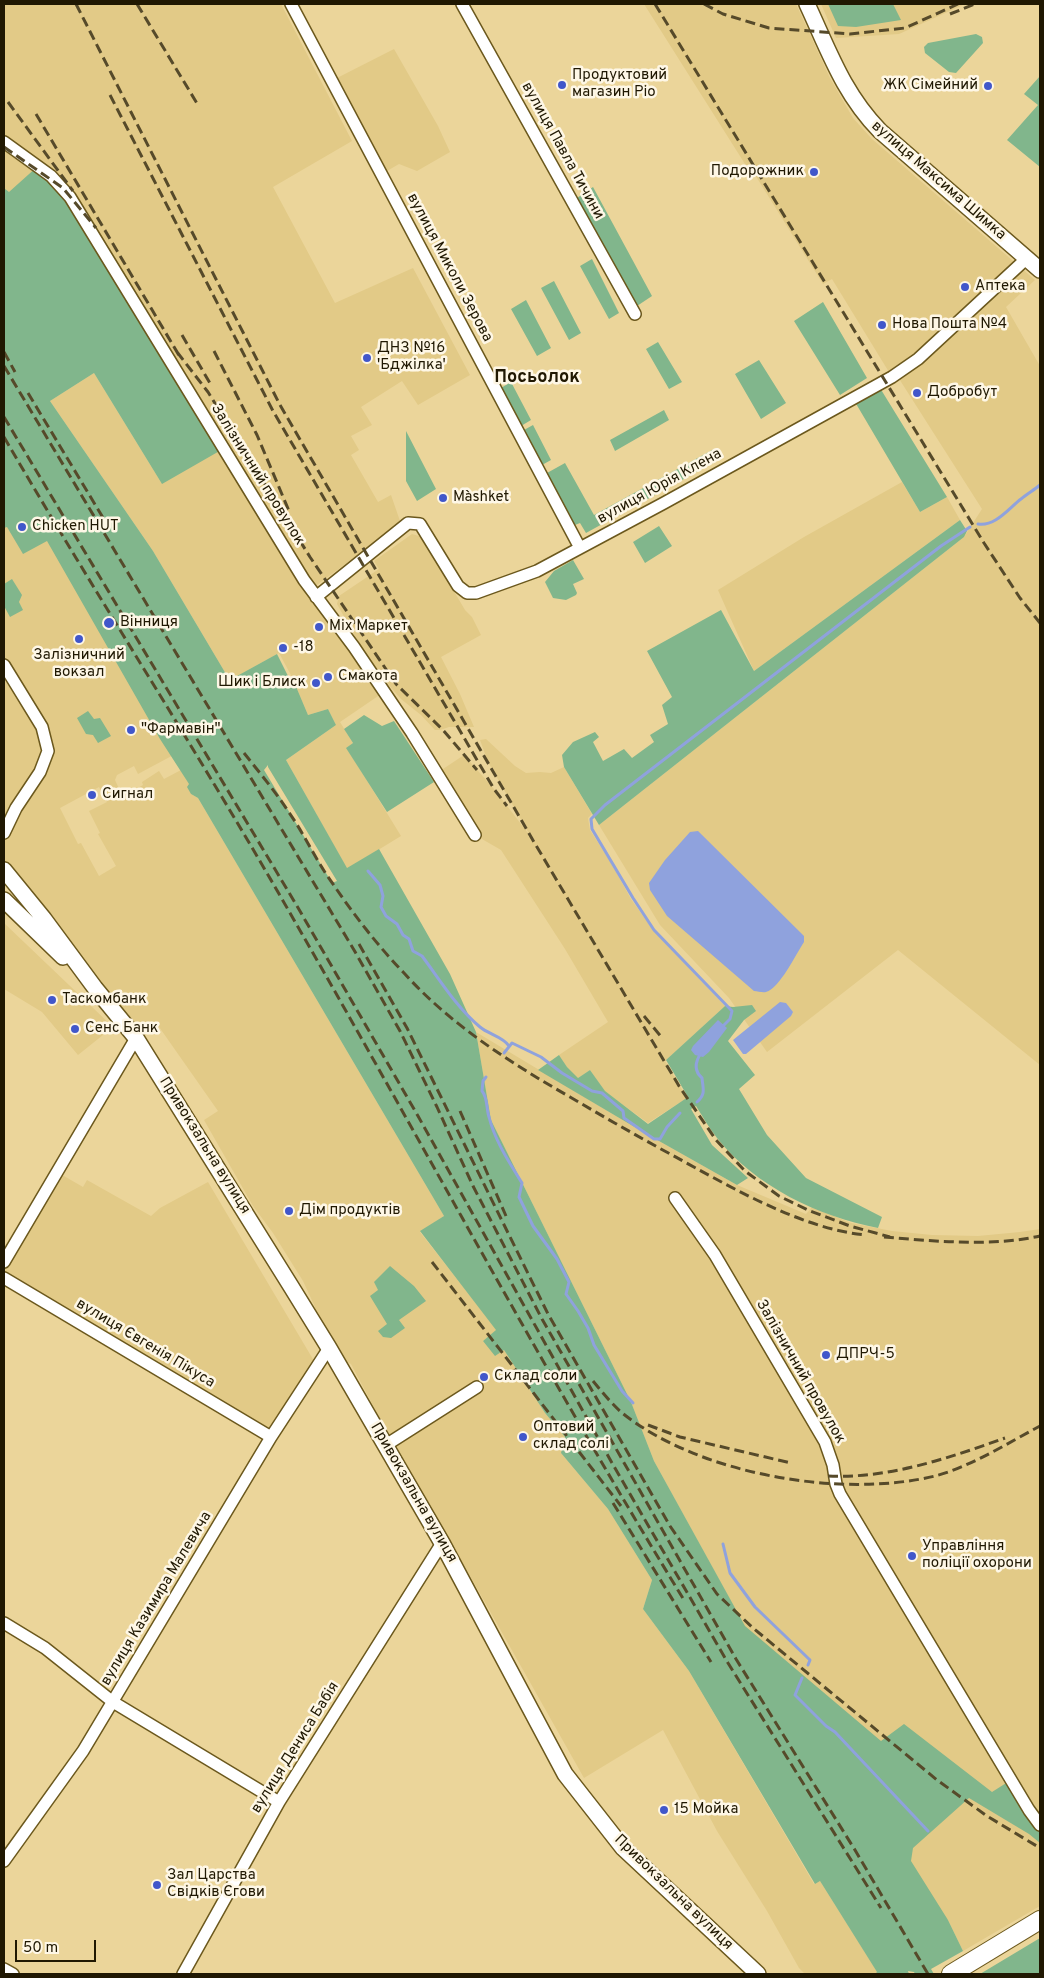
<!DOCTYPE html>
<html>
<head>
<meta charset="utf-8">
<style>
	body { margin:0 }
	#map { position:relative; width:1044px; height:1978px; overflow:hidden; background:#ebd59a; font-family:Overpass,sans-serif }
	canvas { display:block }
	.frame { position:absolute; inset:0; border:5px solid #201802; pointer-events:none }
	.scale { position:absolute; left:15px; top:1940px; width:81px; height:22px; box-sizing:border-box; border:2px solid #201802; border-top:0; padding-left:6px; font-size:15px; line-height:18px; white-space:nowrap; color:#201802; -webkit-text-stroke:4px #fef7e6; paint-order:stroke }
</style>
</head>
<body>
<div id="map">
<canvas width="1044" height="1978"></canvas>
<div class="frame"></div>
<div class="scale">50 m</div>
</div>
<script>
const c = document.querySelector('canvas').getContext('2d');
c.lineJoin = 'round';
function fillPath(path, color) {
  c.fillStyle = color;
  c.fill(path, 'evenodd');
}
function trace(path, color, width, dash) {
  c.strokeStyle = color;
  c.lineWidth = width;
  c.lineCap = dash ? 'butt' : 'round';
  c.setLineDash(dash || []);
  c.stroke(path);
}
function label(font, color, halo, rows, align = 'center') {
  c.font = font + ' Overpass,sans-serif';
  c.lineWidth = 5;
  c.setLineDash([]);
  c.textBaseline = 'middle';
  c.strokeStyle = halo;
  c.fillStyle = color;
  for (const [text, x, y, turn = 0] of rows) {
    c.save();
    c.translate(x, y);
    c.rotate((+turn || 0) * Math.PI / 180);
    c.textAlign = isNaN(turn) ? turn : align;
    if (halo) c.strokeText(text, 0, 0);
    c.fillText(text, 0, 0);
    c.restore();
  }
}
fillPath(new Path2D(`
	M4,4h277l71,137 -79,46 62,116 78,-35 57,107 -52,30 -16,-24 -41,26 11,18 -21,11 8,14 -8,5 27,47 13,-7 9,26 -3,5 -91,67 4,7 6,-3 68,95 -44,30 13,21 -6,5 54,88 -54,33 -61,-109 50,-35 -8,-16 -20,6 -16,-38 -13,-24 -42,23 -11,-2 -73,-123 -103,-150 44,-28 68,111 -153,-292 -5,-4z
	M644,4h152l34,74 23,40 19,21 163,141 -29,27 34,59v699l-142,-115 -131,102 -38,-54 -69,-73 -61,-100 365,-288 18,-28 -86,-135 -4,3 -60,-98 -9,5 -71,-114 -7,-6z
	M821,4h144l-66,30 -63,4z
	M394,49l44,77 12,26 -33,19 -18,-7 -12,7 -50,-93z
	M4,453l175,299 -41,22 -4,-8 -17,9 -2,5 6,13 13,-6 2,2 7,-4 -1,-3 17,-11 5,8 17,-9 9,15 1,9 7,4 246,418 -24,16 77,98 -14,11 21,9 41,63 20,24 -4,16 47,56 44,71 -9,29 46,62 125,213 6,-3 58,92 -3,1h-70l-6,-6 -32,-57 -50,-80 -54,-101 -79,48 -154,-273 -33,-54 -46,-87 -6,-3 -33,-49 3,-5 -12,-26 -30,-48 -20,-27 -49,-86 14,-9 -61,-87 -21,14 -132,-156zM99,787l8,15 -18,9 11,22 -2,1 18,32 -17,10 -18,-33 -3,1 -18,-36z
	M902,482l18,30 27,-15 13,23 -206,151 -36,-81 86,-53z
	M412,534l10,3 43,73 7,7 9,18 -40,22 19,37 14,33h-25l-9,3h-5l-14,-15 -20,-16 -20,-23 -16,-22 -28,-50 2,-8 40,-27 -5,-8z
	M486,739l29,27 11,7 14,-1 11,1 13,-6 28,47 -4,4 2,12 20,31 21,38 22,31 72,76 -60,55 22,37 -39,25 -44,-32 -14,-21 -15,10 -16,-25 49,-33 -43,-73 -64,-99 -26,-15 -38,-62 27,-18 30,34 37,48 -43,-75 -8,-22z
	M4,923l109,104 -35,28 -36,-43 -38,-23z
	M476,1032l165,99 96,54 69,29 6,-7 39,16 41,8 40,4 46,1 42,-4 20,-3v677l-77,45 -15,-31 -95,-96 -199,-363 -23,-59 -140,-282z
	M57,1172l26,15 4,-7 64,36 9,-8 48,-26 109,184 -46,71 -267,-159v-16z`), '#e2ca87');
fillPath(new Path2D(`
	M828,4h65l8,16 -45,7 -18,-1z
	M976,34l6,3 1,6 -27,30 -7,-1 -24,-19 -1,-6 4,-4z
	M1040,76v91l-33,-27 31,-35 -14,-11z
	M38,166l15,12 170,271 -61,35 -68,-111 -44,28 103,150 73,123 11,2 40,-22 12,24 3,-1 16,38 20,-6 8,16 -50,35 61,108 32,-19 71,125 26,58 15,88 140,282 23,59 91,165 136,115 23,-17 88,68 19,-12 29,45v18l-11,-9 -60,-36 -56,50 -2,13 37,59 15,31 -32,18 3,5h-19l-1,-2 -6,-1 1,3h-34l2,-2 -57,-91 -5,3 -126,-213 -46,-62 9,-29 -44,-71 -47,-56 4,-16 -20,-24 -41,-63 -9,6 -12,-15 13,-11 -76,-99 24,-15 -246,-418 -7,-4 -4,-7 2,-3 -29,-45 -113,-198 -24,13 -16,-27 -3,1v-340l5,4zM268,765v2l69,114 -5,2 -68,-113z
	M593,187l59,109 -15,10 -60,-108z
	M592,259l27,54 -10,6 -29,-53z
	M554,281l27,52 -12,7 -28,-52z
	M526,300l25,48 -14,8 -26,-47z
	M823,302l44,76 -27,17 -46,-74z
	M658,342l24,40 -13,7 -23,-40z
	M759,360l27,43 -25,16 -26,-45z
	M511,382l20,38 -10,6 -20,-38z
	M880,388l67,109 -27,15 -65,-110z
	M664,410l5,10 -54,31 -5,-11z
	M533,425l18,35 -9,5 -18,-35z
	M406,431l30,58 -19,12 -11,-20z
	M714,449l6,10 -134,74 -6,-10 -5,2 -28,-52 18,-10 29,52z
	M960,520l7,11 -3,6 -365,288 -35,-58 -2,-12 11,-13 22,-10 4,5 -6,5 10,19 21,-12 8,9 22,-16 -4,-7 18,-11 -6,-19 10,-8 -25,-46 74,-41 33,61z
	M659,526l13,20 -27,17 -12,-21z
	M573,560l11,19 -11,5 4,9 -1,2 -10,5 -13,-2 -8,-16 9,-11z
	M12,579l10,16 -3,7 4,8 -13,7 -6,-11v-22z
	M88,711l6,8 6,-1 11,18 -13,7 -5,-8 -7,-1 -9,-16z
	M364,715l18,11 12,-5 40,61 -47,30 -41,-64 7,-5 -9,-14z
	M752,1005l4,6 -12,9 -16,21 27,34 -16,14 28,46 39,43 76,39 -4,11c-60,-12 -122,-41 -161,-90 -8,-10 -14,-21 -21,-32l-5,3 21,36 36,33 -11,7 -94,-53 -105,-62 21,-15 8,12 11,11 12,-8 15,21 43,33 40,-27 -22,-37 59,-54 8,1z
	M390,1266l24,20 12,15 -27,19 6,8 -14,10 -8,-1 -5,-6 9,-7 -17,-28 8,-6 -4,-8z
	M1040,1938v36h-61h1z`), '#81b68c');
fillPath(new Path2D(`
	M698,831l106,105v6c-8,12 -24,46 -38,50 -4,1 -8,-1 -12,-1l-87,-75 -17,-26 -1,-7 16,-23 25,-28z
	M780,1002l6,1 7,9 -2,4 -45,38h-3l-10,-14z
	M718,1020l9,8 -18,24 -6,5 -8,-2 -4,-5 2,-4z`), '#8fa2dd');
trace(new Path2D(`
	M978,524c17,3 31,-16 43,-25 6,-5 13,-9 19,-14
	M368,871l12,14 3,11 -2,11 5,9 11,8 6,11 6,4 4,12 9,5c18,24 35,52 58,71 8,7 24,10 29,19
	M722,1027l8,-8 2,-8 -78,-81 -21,-32 -41,-69 -1,-10 14,-14 336,-259 29,-19
	M504,1053l8,-10 29,14 21,16 30,18 10,2 21,18 1,7 30,21h6l7,-12 13,-14
	M486,1077l-3,4 -1,10c6,7 4,17 7,26 6,24 20,45 33,66l-3,14 14,29 24,33 12,23 -3,12 12,17 10,17 6,17 28,46 11,12
	M697,1102c9,-8 6,-13 5,-24 -8,-7 -7,-16 -1,-25
	M723,1544l7,29 25,34 55,53 -2,5
	M802,1678l-7,17 31,31 9,6 93,99`), '#8fa2dd', 3);
const street = new Path2D(`
	M291,4l289,544
	M462,4l173,310
	M4,142l47,34 19,21 234,383 50,67 58,86 63,102
	M316,597l92,-74 12,1 38,62 9,7h9l61,-22 127,-68 228,-126 26,-18 108,-100
	M4,665l38,62 6,24 -8,21 -24,36 -12,25
	M675,1198l40,57 110,187 8,23 3,19 4,10 189,316 11,15
	M4,1262l132,-224
	M4,1278l267,159
	M386,1445l91,-58
	M4,1623l41,25 68,54 166,100
	M4,1861l79,-110 188,-314 58,-89
	M4,1969l9,5
	M183,1974l96,-172 163,-259`);
const secondary = new Path2D(`
	M807,4c22,47 36,89 73,127l160,139
	M4,870l40,49 51,69 41,50 156,250 37,60 113,195 123,231 58,74 135,126
	M4,900l59,57`);
const primary = new Path2D(`
	M951,1974l89,-54`);
trace(street, '#6b581d', 14);
trace(secondary, '#6b581d', 18);
trace(primary, '#6b581d', 20);
trace(street, '#fff', 11);
trace(secondary, '#fff', 15);
trace(primary, '#fff', 18);
trace(new Path2D(`
	M76,4l204,401 254,437 145,244 37,54 29,31 34,25 31,15 40,15 40,11
	M137,4l61,101
	M655,4l329,539 36,55 20,25
	M704,4l19,10 46,14 81,6 55,-6 53,-24
	M950,14l25,-10
	M110,95l163,316 221,378 13,17
	M8,102l65,89
	M36,114l144,243
	M4,147l59,41 33,40
	M182,335l29,50
	M214,351l43,84 32,76
	M4,352l11,20
	M177,352l31,40 102,165 86,127 47,46 34,40
	M4,366l350,584 46,81 37,76 36,79 69,133 194,340 119,191 73,124
	M28,393l80,133
	M4,417l293,489 121,210 194,347 116,200 153,245
	M4,437c93,160 194,315 286,476 132,229 256,462 394,687
	M244,753c15,19 31,38 44,58 17,24 28,50 45,73 21,31 45,62 71,89 47,52 105,89 166,124 34,20 67,39 102,58 57,31 129,74 194,80
	M359,944l48,84 141,286 122,212 47,68 36,34 184,152 50,36 53,32
	M644,1016l19,23
	M460,1111l46,105
	M884,1237c51,4 106,10 156,-1
	M432,1262l189,244
	M593,1381c9,11 18,22 28,31 76,62 219,87 314,64 35,-9 73,-33 105,-50
	M648,1425l32,12 111,26
	M828,1476c60,3 121,-18 177,-38
	M613,1503l98,159`), '#564a2a', 3, [10, 5]);
for (const [x, y, r, color] of [
	[562,85,5,"#4157ca"],
	[988,86,5,"#4157ca"],
	[814,172,5,"#4157ca"],
	[965,287,5,"#4157ca"],
	[882,325,5,"#4157ca"],
	[367,358,5,"#4157ca"],
	[917,393,5,"#4157ca"],
	[443,498,5,"#4157ca"],
	[22,527,5,"#4157ca"],
	[109,623,6,"#4157ca"],
	[319,627,5,"#4157ca"],
	[79,639,5,"#4157ca"],
	[283,648,5,"#4157ca"],
	[328,677,5,"#4157ca"],
	[316,683,5,"#4157ca"],
	[131,730,5,"#4157ca"],
	[92,795,5,"#4157ca"],
	[52,1000,5,"#4157ca"],
	[75,1029,5,"#4157ca"],
	[289,1211,5,"#4157ca"],
	[826,1355,5,"#4157ca"],
	[484,1377,5,"#4157ca"],
	[523,1437,5,"#4157ca"],
	[912,1556,5,"#4157ca"],
	[664,1810,5,"#4157ca"],
	[157,1885,5,"#4157ca"]
]) {
  const dot = new Path2D();
  dot.arc(x, y, r, 0, 2 * Math.PI);
  c.fillStyle = color;
  c.fill(dot);
  trace(dot, '#fef7e6', 2);
}
label('15px', '#201802', '#fef7e6', [
	["Продуктовий",572,76],
	["магазин Ріо",572,93],
	["ЖК Сімейний",978,86,"right"],
	["Подорожник",804,172,"right"],
	["Аптека",975,287],
	["Нова Пошта №4",892,325],
	["ДНЗ №16",377,349],
	["'Бджілка'",377,366],
	["Добробут",927,393],
	["Màshket",453,498],
	["Chicken HUT",32,527],
	["Вінниця",120,623],
	["Mix Маркет",329,627],
	["-18",293,648],
	["Залізничний",79,656,"center"],
	["вокзал",79,673,"center"],
	["Смакота",338,677],
	["Шик і Блиск",306,683,"right"],
	["\"Фармавін\"",141,730],
	["Сигнал",102,795],
	["Таскомбанк",62,1000],
	["Сенс Банк",85,1029],
	["Дім продуктів",299,1211],
	["ДПРЧ-5",836,1355],
	["Склад соли",494,1377],
	["Оптовий",533,1428],
	["склад солі",533,1445],
	["Управління",922,1547],
	["поліції охорони",922,1564],
	["15 Мойка",674,1810],
	["Зал Царства",167,1876],
	["Свідків Єгови",167,1893]
], 'left');
label('15px', '#201802', '#fef7e6', [
	["вулиця Павла Тичини",562,151,61],
	["вулиця Максима Шимка",938,181,41],
	["вулиця Миколи Зерова",449,268,62],
	["Залізничний провулок",257,475,58],
	["вулиця Юрія Клена",660,487,-29],
	["Привокзальна вулиця",204,1146,58],
	["вулиця Євгенія Пікуса",145,1344,31],
	["Залізничний провулок",800,1372,60],
	["Привокзальна вулиця",413,1493,60],
	["вулиця Казимира Малевича",157,1599,-59],
	["вулиця Дениса Бабія",296,1748,-58],
	["Привокзальна вулиця",673,1893,44]
]);
label('bold 18px', '#201802', '#fef7e6', [
	["Посьолок",537,378]
]);
</script>
</body>
</html>
